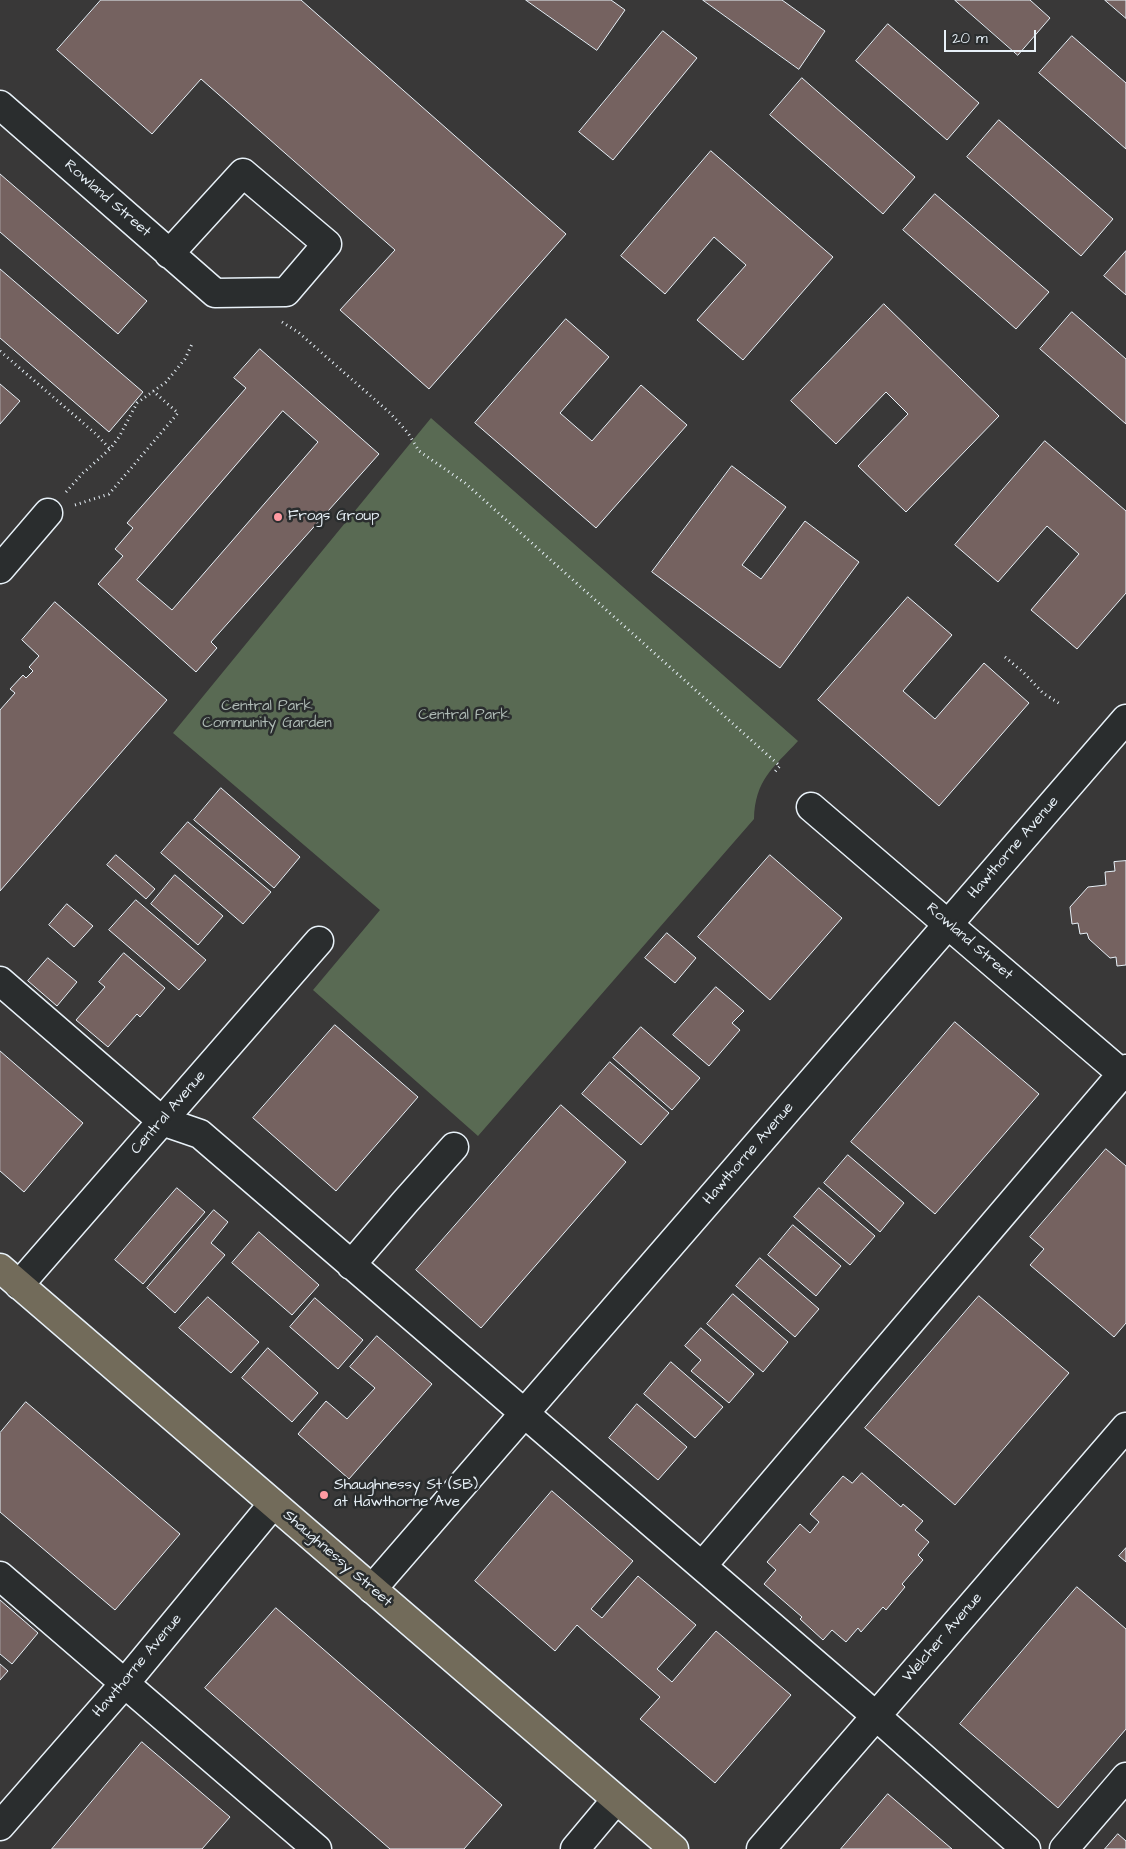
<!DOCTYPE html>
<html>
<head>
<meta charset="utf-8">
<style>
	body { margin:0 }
	#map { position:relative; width:1126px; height:1849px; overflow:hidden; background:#393838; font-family:"Architects Daughter",sans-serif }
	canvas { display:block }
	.scale { position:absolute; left:944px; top:30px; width:92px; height:22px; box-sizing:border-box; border:2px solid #e8f1f8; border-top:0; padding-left:6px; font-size:15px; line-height:18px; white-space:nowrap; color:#e8f1f8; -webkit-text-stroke:4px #2a2d2e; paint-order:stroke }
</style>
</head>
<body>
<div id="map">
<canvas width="1126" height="1849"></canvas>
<div class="scale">20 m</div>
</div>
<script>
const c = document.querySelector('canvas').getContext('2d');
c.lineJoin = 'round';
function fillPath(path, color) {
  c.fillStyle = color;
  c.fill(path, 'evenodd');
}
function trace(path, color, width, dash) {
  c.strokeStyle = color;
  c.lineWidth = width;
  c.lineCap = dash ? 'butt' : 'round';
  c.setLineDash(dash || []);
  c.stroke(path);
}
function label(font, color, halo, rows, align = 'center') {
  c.font = font + ' "Architects Daughter",sans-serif';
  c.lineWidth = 5;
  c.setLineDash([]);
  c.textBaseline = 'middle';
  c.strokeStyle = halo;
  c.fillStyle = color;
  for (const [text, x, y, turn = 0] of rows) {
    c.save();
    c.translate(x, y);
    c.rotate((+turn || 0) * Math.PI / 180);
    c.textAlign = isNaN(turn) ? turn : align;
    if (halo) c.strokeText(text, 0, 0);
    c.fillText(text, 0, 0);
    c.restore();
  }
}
fillPath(new Path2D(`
	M431,418l367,323c-25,27 -43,39 -44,78l-276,317 -165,-146 67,-80 -207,-177z`), '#596a53');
const building = new Path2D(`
	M101,0h200l265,234 -137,155 -89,-79 55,-60 -194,-171 -49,55 -95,-84z
	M526,0h85l14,10 -28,40z
	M703,0h79l43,31 -26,38z
	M955,0h75l20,18 -32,37z
	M1105,0h21v18z
	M888,24l91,79 -32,37 -91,-79z
	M663,31l34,27 -84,102 -34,-28z
	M1072,36l54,47v66l-87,-76z
	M802,78l113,99 -32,37 -113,-99z
	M999,120l114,99 -32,37 -114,-99z
	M711,151l122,106 -90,103 -46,-40 49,-55 -32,-28 -49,57 -44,-38z
	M0,174l147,127 -29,33 -118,-102z
	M935,194l114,98 -33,37 -113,-99z
	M1126,251v44l-22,-19z
	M0,269l143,123 -34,40 -109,-94z
	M884,304l115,112 -93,96 -48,-46 50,-52 -22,-22 -50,52 -45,-43z
	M1072,312l54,47v65l-86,-75z
	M566,319l43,38 -49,56 32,28 49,-56 46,40 -91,103 -121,-105z
	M260,349l119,105 -168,188 6,6 -21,24 -98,-88 25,-28 -8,-7 18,-21 -6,-5 119,-135 -12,-10zM283,411l35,31 -146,168 -35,-30z
	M0,384l20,17 -20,23z
	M1045,441l81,70v82l-49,56 -46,-39 48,-56 -32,-28 -49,56 -43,-37z
	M732,466l54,41 -44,58 19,14 44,-58 54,41 -79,106 -128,-96z
	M908,597l44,38 -49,56 32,28 49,-56 45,40 -90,103 -121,-106z
	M55,602l112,98 -167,191v-181l15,-17 -5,-4 13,-14 3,3 7,-7 -4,-4 10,-11 -17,-16z
	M221,788l79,69 -26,31 -80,-68z
	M188,822l83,70 -28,32 -82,-71z
	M116,855l39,34 -9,10 -39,-34z
	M770,855l72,63 -72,82 -72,-63z
	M1126,861v104l-9,1 -1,-9 -6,1 -21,-19 -2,-6 -7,1 -2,-11 -6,1 -2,-17 18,-20 18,-2 -1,-13 10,-1 -1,-9z
	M175,875l48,41 -25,29 -47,-41z
	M136,900l70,60 -27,30 -70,-60z
	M67,904l26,22 -19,21 -25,-22z
	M667,933l29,25 -21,25 -30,-25z
	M124,953l41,35 -25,29 -3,-3 -29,33 -32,-27 29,-33 -6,-5z
	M48,958l29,24 -20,24 -29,-25z
	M716,987l28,24 -12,12 8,7 -31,36 -36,-31z
	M955,1022l84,72 -104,120 -84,-72z
	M335,1025l83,72 -82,94 -83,-73z
	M641,1027l59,51 -28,32 -59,-52z
	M0,1051l83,72 -59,69 -24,-21z
	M610,1062l59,51 -28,32 -59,-51z
	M561,1105l65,57 -145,166 -65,-58z
	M1106,1149l20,17v157l-12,14 -84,-72 14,-16 -14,-12z
	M848,1155l56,48 -24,29 -56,-49z
	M177,1188l28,24 -62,72 -28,-24z
	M819,1188l56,48 -25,29 -56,-48z
	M214,1210l14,12 -17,21 14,12 -50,58 -28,-25z
	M793,1225l48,41 -25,30 -48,-41z
	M259,1232l60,53 -27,30 -60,-52z
	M760,1258l59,51 -24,28 -59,-51z
	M733,1294l55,48 -25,30 -56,-48z
	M979,1296l90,77 -114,132 -90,-77z
	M208,1297l51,45 -28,31 -52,-45z
	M315,1298l48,42 -25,29 -48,-42z
	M701,1328l53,46 -25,29 -38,-32 10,-11 -16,-14z
	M377,1336l55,48 -83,95 -51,-45 28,-33 21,18 28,-31 -25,-21z
	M268,1348l50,45 -26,29 -50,-44z
	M671,1362l52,45 -28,31 -51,-44z
	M26,1402l154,132 -65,76 -115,-98v-79z
	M637,1404l50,43 -29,33 -49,-42z
	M862,1473l39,34 2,-3 20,17 -8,9 14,12 -11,13 5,5 -21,24 3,3 -19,23 -3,-3 -22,25 -3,-4 -12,14 -14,-12 -9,10 -23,-21 2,-2 -38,-33 12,-14 -9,-8 33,-38 10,9 9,-11 -9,-8 33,-38 9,7z
	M552,1491l81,70 -42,48 11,9 36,-42 58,49 -39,44 15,13 44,-51 75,64 -76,88 -75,-64 20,-22 -72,-62 -11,-10 -22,26 -80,-70z
	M1126,1548v14l-7,-6z
	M1077,1587l49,42v100l-68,79 -98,-84z
	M0,1600l38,33 -26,31 -12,-10z
	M276,1608l226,197 -38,44h-74l-185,-161z
	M0,1664l8,7 -8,9z
	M142,1742l88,75 -28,32h-150z
	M888,1794l64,55h-111z
	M1118,1834l8,7v8h-21z`);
fillPath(building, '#756260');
trace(building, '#e8f1f8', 1);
const minor = new Path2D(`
	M0,105l215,188 71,-1 41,-48 -84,-71 -74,81
	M0,569l48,-56
	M811,807l315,270
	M0,981l162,140 38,13 676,582 150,133
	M351,1265l54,-63 49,-55
	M19,1285l300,-344
	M702,1566l424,-497
	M0,1576l317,273
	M372,1589l754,-870
	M0,1826l125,-143 148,-179
	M575,1849l41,-49
	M761,1849l365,-422
	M1064,1849l62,-72`);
const major = new Path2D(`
	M0,1268l674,581`);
trace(minor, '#e8f1f8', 31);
trace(major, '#e8f1f8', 31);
trace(new Path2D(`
	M282,322l16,10 92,81 18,20 11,18 46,32 315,283 -7,8
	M0,351l97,84 13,14
	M66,492l17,-19 27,-24 9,-12 18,-34 29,-21 19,-23 7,-15
	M75,505l34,-11 69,-81 -25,-22
	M1005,657l18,15 20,21 17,11`), '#e8f1f8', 3, [1, 4]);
trace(minor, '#2a2d2e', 28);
trace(major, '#726b5a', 28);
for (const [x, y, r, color] of [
	[278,517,5,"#ff9aa2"],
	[324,1495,5,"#ff9aa2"]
]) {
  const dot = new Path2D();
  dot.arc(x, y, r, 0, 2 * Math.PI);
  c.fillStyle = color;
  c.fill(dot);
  trace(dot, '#2a2d2e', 2);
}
label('15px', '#e8f1f8', '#2a2d2e', [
	["Rowland Street",107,199,41],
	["Hawthorne Avenue",1014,848,-49],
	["Rowland Street",969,942,41],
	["Central Avenue",169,1113,-49],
	["Hawthorne Avenue",749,1154,-49],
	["Shaughnessy Street",337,1559,41],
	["Welcher Avenue",943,1638,-49],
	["Hawthorne Avenue",138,1666,-50]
]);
label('15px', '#e8f1f8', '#2a2d2e', [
	["Frogs Group",288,517],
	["Shaughnessy St (SB)",334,1486],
	["at Hawthorne Ave",334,1503]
], 'left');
label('15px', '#afbbb6', '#2a2d2e', [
	["Central Park",267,707],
	["Community Garden",267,724],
	["Central Park",464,716]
]);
</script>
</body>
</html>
